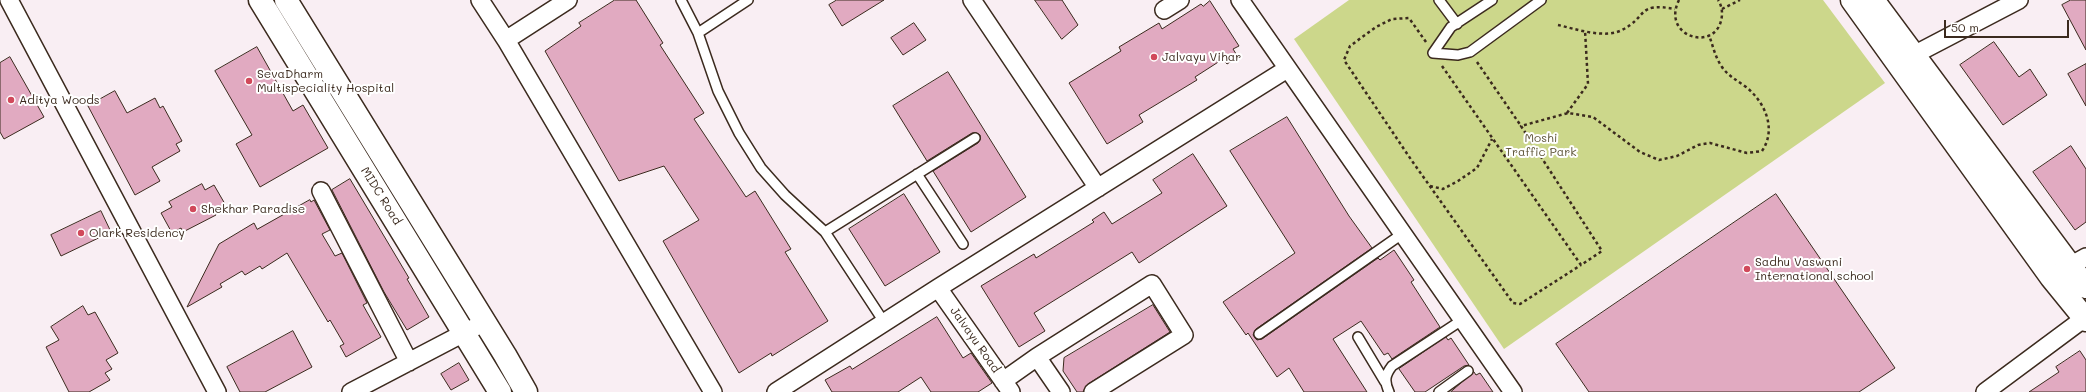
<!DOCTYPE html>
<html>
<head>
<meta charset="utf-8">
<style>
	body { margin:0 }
	#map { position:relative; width:2086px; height:392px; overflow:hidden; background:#f9eef3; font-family:Mali,sans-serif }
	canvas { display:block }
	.scale { position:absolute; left:1944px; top:20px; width:125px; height:18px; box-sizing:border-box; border:2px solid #3b2a1e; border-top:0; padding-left:5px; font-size:12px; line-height:14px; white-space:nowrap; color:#3b2a1e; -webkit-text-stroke:3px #fff; paint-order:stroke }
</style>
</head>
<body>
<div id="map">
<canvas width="2086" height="392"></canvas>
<div class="scale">50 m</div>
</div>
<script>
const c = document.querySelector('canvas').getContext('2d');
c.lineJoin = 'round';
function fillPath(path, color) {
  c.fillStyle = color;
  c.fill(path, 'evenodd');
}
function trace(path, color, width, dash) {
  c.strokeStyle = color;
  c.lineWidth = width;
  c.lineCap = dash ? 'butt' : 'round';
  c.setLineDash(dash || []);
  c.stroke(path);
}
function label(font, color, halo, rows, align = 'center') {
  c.font = font + ' Mali,sans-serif';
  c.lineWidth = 4;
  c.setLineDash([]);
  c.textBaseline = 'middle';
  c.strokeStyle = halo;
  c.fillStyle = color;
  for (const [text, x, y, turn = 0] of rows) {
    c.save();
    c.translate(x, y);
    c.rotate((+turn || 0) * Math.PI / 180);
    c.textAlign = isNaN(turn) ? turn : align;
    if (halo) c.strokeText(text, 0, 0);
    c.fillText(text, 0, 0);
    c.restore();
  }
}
fillPath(new Path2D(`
	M1349,0h474l62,83 -381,266 -210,-310z`), '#ccd78b');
const building = new Path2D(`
	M615,0h21l27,43 -3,2 44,68 -10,6 52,78 9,-6 36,58 -6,3 43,69 -56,35 -1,-3 -32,20 -76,-132 36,-21 -35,-54 -45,15 -74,-130 36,-25 -2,-3z
	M837,0h47l-42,26 -13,-21z
	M1035,0h27l16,25 -16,14z
	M2071,0h15v50l-24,-45z
	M1210,1l29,45 -6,3 5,8 -11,7 -4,-5 -28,18 2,3 -58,35 4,7 -36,22 -38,-61 52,-32 -2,-4 40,-24 3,6 39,-25 2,2z
	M914,23l12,17 -23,15 -12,-17z
	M1994,42l25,35 11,-8 17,26 -44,30 -43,-60z
	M257,47l36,64 10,-6 25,43 -68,39 -24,-43 16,-9 -37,-64z
	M10,57l34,60 -40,22 -4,-7v-69z
	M2086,64v42l-18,-32z
	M948,72l78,125 -55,35 -38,-61 45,-28 2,-3v-5l-3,-2h-5l-45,28 -34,-55z
	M115,91l12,22 28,-15 5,10 3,-2 19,35 -6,3 4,7 -28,16 8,14 -25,14 -47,-89z
	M1287,117l62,99 23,32 -116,81 -3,6 4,5 5,-1 116,-81 2,2 14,-10 20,30 -3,2 29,45 -48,32 -4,-6 -4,2 -23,-34 -28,18 34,53h-63l-15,-24 -12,9 -29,-44 -2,2 -23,-33 72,-49 -65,-102z
	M2071,146l15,23v53l-11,8 -42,-58z
	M1193,154l34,52 -88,57 -7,-11 -98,61 11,18 -26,16 -38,-61 53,-32 2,4 58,-36 -2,-2 12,-8 8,12 50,-31 -9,-13z
	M350,179l59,99 -2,1 22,38 -22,13 -23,-38 -52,-102z
	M202,184l3,6 9,-5 11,19 -11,6 2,5 -33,17 -2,-4 -9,5 -11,-20 11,-6 -3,-5z
	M904,194l36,58 -55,34 -36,-57z
	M1776,194l119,174 -36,24h-270l-33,-48z
	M310,200l1,2 3,-2 16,30 -8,4 13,22 7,-3 25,50 -4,2 18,32 -35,20 -6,-11 4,-2 -14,-24 -2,2 -41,-69 -25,16 -2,-3 -15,9 -3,-4 -22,13 2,3 -35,20 32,-63 35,-21 3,6z
	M101,211l10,21 -50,24 -10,-21z
	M1153,305l17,27 -82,52 -5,8h-6l-14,-21 1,-13z
	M83,306l5,9 7,-3 23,41 -12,7 6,9 -7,4 5,7 -21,12h-20l-23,-45 13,-7 -8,-13z
	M937,317l26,41 8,-5 21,30 -14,9h-47l-10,-15 -23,15h-66l-7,-12 25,-14 2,3z
	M293,331l19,36 -47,25h-25l-13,-25z
	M1446,337l2,3 3,-2 18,27 -5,1 -39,26h-10l-16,-23z
	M2080,351l6,9v32h-57l30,-20 -3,-5z
	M459,363l10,17 -18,10 -10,-16z
	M1474,372l2,3 4,-2 13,19h-42z`);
fillPath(building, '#e1aac1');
trace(building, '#3b2a1e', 1);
const lane = new Path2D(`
	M681,0l17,33 20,58 21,42 22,35 24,27 40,37 59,90
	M1439,0l18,24
	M1492,0l-41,27 -18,26 25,2 12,-3 71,-52
	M698,33l50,-33
	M917,174l46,70
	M825,232l150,-94
	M1259,334l143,-100
	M1358,337l27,45
	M1389,392c-5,-11 -4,-17 3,-26l70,-46
	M1439,392l29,-21`);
const street = new Path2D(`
	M9,0l208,392
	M480,0l26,40 207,352
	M972,0l126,188
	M1240,0l273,392
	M1164,10l16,-10
	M506,40l62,-40
	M1904,60l115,-60
	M321,191l88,171
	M2059,272l27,-15
	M938,288l73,104
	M1037,357l115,-73 32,51 -91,57
	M1003,381l34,-24 24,35
	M351,392l134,-70
	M776,392l162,-104 349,-219
	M1985,392l101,-75`);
const secondary = new Path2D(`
	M260,0l240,392
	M286,0l219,355 21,37
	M1852,0l199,277 35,43
	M1873,0l213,287`);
trace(lane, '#3b2a1e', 12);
trace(street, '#3b2a1e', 20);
trace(secondary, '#3b2a1e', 25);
trace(new Path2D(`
	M1679,0c-18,36 34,52 42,21 2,-8 1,-15 -3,-21
	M1722,9l18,-9
	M1558,25c18,4 46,14 64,5 26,-13 14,-28 53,-21
	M1426,42l-17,-24 -17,1 -16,8 -26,19 -6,14 68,101 101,142 7,1 61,-39
	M1477,62l44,64
	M1442,66l139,199 21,-14 -81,-125 47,-13 25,4 47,35 19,8 18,-4 21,-11 12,-2 37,10 15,-2c15,-22 3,-49 -16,-64 -9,-7 -18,-11 -24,-20 -7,-10 -9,-21 -13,-32
	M1567,113l21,-29 -3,-54
	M1430,186l13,3 15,-8 19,-13 15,-29`), '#3b2a1e', 2.5, [3, 3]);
trace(lane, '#fff', 9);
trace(street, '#fff', 17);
trace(secondary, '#fff', 22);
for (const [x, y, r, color] of [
	[1154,57,4,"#d1495b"],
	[249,81,4,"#d1495b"],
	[11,100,4,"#d1495b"],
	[193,209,4,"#d1495b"],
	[81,233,4,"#d1495b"],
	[1747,269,4,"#d1495b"]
]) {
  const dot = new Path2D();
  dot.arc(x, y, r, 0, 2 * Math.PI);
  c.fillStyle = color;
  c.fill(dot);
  trace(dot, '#fff', 1.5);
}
label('12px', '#3b2a1e', '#fff', [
	["Jalvayu Vihar",1162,57],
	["SevaDharm",257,74],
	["Multispeciality Hospital",257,88],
	["Aditya Woods",19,100],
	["Shekhar Paradise",201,209],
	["Olark Residency",89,233],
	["Sadhu Vaswani",1755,262],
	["International school",1755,276]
], 'left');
label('12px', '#5f5539', '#fff', [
	["Moshi",1541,138],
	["Traffic Park",1541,152]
]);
label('12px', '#3b2a1e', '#fff', [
	["MIDC Road",381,196,58],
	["Jalvayu Road",975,340,55]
]);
</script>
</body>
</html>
